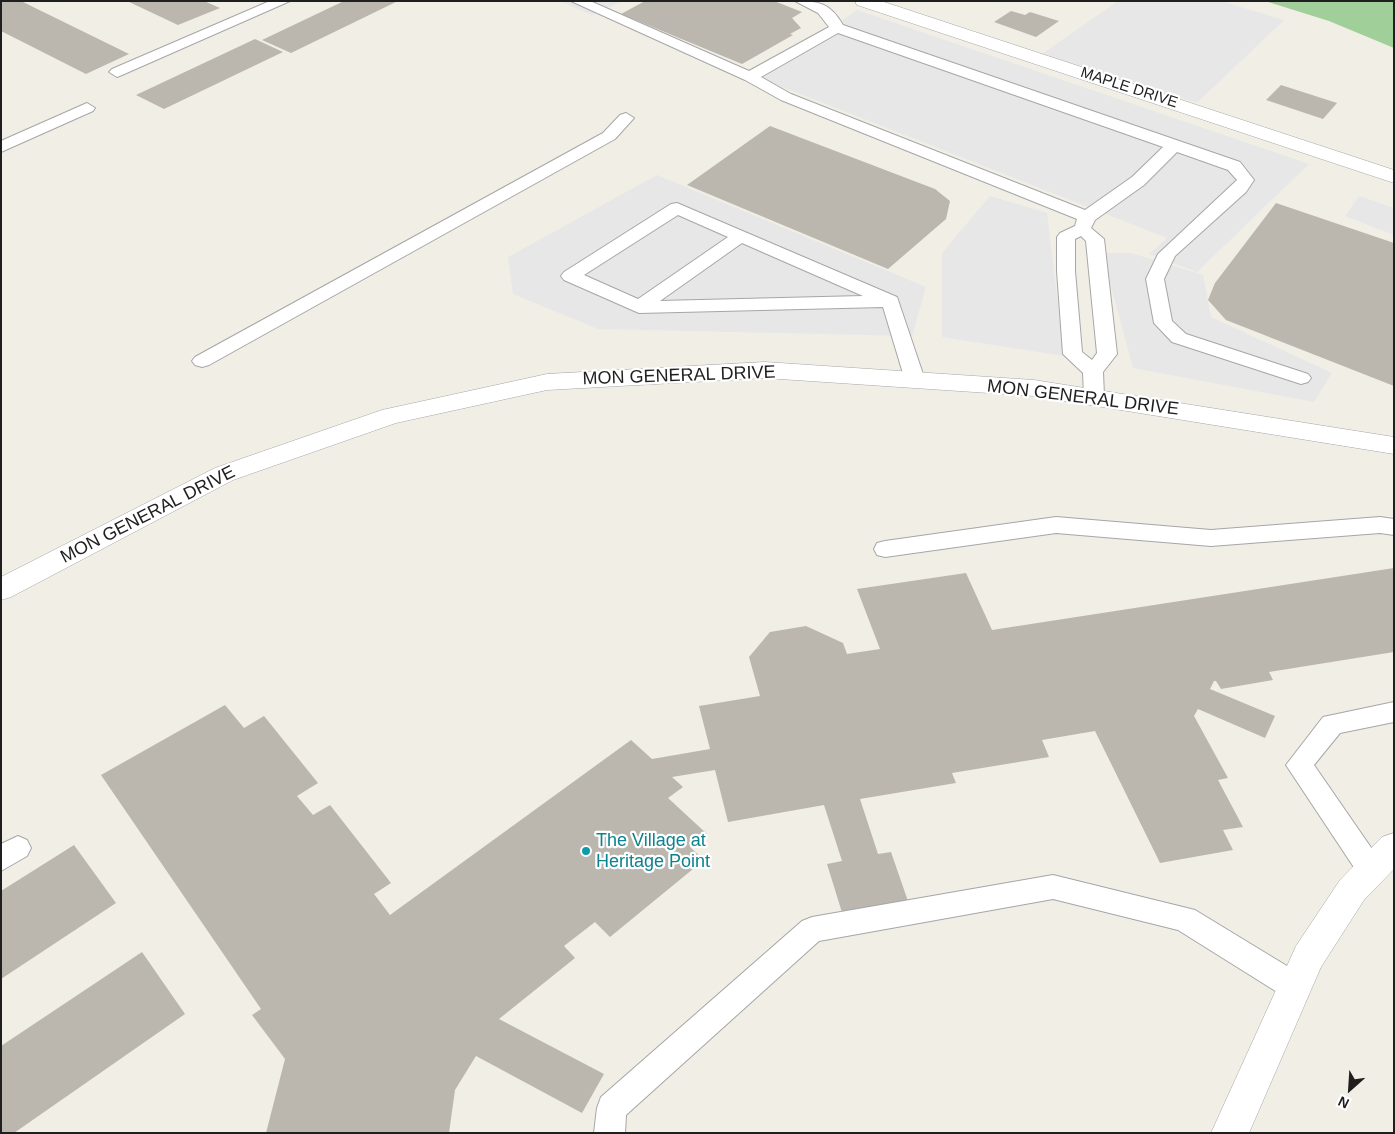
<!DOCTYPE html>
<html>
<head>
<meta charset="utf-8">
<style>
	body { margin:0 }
	#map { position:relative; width:1395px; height:1134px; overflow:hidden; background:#f0eee5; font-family:Helvetica,sans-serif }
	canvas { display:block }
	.frame { position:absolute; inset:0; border:2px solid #1f1f1f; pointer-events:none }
	.north { position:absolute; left:1325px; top:1064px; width:50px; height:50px; -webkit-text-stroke:4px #fff; paint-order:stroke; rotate:206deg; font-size:14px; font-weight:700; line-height:20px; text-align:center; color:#1f1f1f }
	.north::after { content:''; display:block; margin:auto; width:18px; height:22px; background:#1f1f1f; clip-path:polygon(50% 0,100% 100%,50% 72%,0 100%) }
</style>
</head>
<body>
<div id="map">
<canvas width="1395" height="1134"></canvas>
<div class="frame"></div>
<div class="north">N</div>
</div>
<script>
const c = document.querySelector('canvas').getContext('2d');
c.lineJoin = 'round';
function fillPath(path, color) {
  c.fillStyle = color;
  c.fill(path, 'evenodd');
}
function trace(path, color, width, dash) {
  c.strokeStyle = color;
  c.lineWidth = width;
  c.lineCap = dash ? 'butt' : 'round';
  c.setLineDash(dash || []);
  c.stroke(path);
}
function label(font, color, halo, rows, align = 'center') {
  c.font = font + ' Helvetica,sans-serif';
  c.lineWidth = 4.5;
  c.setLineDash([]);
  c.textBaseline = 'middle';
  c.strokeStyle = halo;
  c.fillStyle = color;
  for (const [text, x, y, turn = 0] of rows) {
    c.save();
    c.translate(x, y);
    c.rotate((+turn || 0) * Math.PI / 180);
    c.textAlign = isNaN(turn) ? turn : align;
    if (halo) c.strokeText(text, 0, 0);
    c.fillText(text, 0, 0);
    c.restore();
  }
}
fillPath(new Path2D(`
	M1265,1h129v47l-65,-27z`), '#a0cf9a');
fillPath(new Path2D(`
	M560,1h63l-31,14z
	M1118,1h103l63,19 -87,83 -155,-49z
	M857,10l452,154 -112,108 -48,-18 18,-16 -410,-161z
	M657,175l269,112 -14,49 -314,-7 -85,-35 -5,-37z
	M990,196l57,17 17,143 -122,-19v-84z
	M1359,196l35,12v27l-49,-19z
	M1102,253h29l72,22 8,42 121,56 -18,29 -181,-34z`), '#e7e7e7');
fillPath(new Path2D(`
	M1,1h20l108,53 -43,20 -85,-43z
	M127,1h77l16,7 -42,17z
	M344,1h54l-107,52 -29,-13z
	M645,1h129l28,11 -10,6 9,10 -11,6 3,1 -51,29 -121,-50z
	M1011,11l14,4 5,-3 29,9 -23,16 -42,-15z
	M255,39l28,13 -119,57 -28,-14z
	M1281,85l56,18 -14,16 -57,-19z
	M770,126l165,63 15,12 -4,18 -58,50 -201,-84z
	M1276,203l118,40v143l-168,-66 -18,-20 7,-17z
	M1394,568v84l-125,20 4,8 -52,9 -5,-8h-2l-4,8 65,27 -10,22 -67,-29 -4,7 34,62 -10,2 25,47 -20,3 10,20 -73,13 -65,-132 -53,9 7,17 -97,16 4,10 -96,16 18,55 13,-2 19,55 -66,12 -17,-55 15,-3 -18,-56 -96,17 -13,-52 -43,7 11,10 -15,11 39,36 -17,13 14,13 -94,77 -15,-15 -31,24 11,12 -76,61 105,55 -22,39 -106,-57 -21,34 -6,43h-183l19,-74 -33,-44 9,-6 -160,-234 124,-70 19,23 20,-12 54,67 -21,13 16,19 17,-10 61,78 -17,11 16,21 241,-175 21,19 58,-10 -11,-43 61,-10 -11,-39 21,-25 36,-6 37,17 4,11 33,-5 -23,-60 109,-16 26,57z
	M74,845l42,58 -115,76v-88z
	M142,952l43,62 -171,119h-13v-87z`), '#bcb7ae');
const service = new Path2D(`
	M270,1h20l-168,74 -5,2 -8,-5 3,-3z
	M571,1h19l159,70 80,-44 -11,-14 -23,-12c24,0 35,2 48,24l397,137 14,18 -8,12 -71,64 -11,23 8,42 14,13 122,40 3,4 -3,4 -7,2 -129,-42 -18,-19 -8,-44 12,-25 79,-74 -9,-10 -51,-18 -33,33 -49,35 -4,8 13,11 13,115 -14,18 1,24 -3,5 -7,1 -7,-1 -3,-5 -1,-23 -20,-19 -6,-83v-34l3,-4 15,-7 2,-7 -296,-119 -36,-20zM838,33l325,114 -31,30 -47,33 -294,-116 -30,-17zM1081,236l5,5 11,112 -5,7 -10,-8 -7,-81v-32z
	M87,103l8,5 -2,3 -92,41v-11z
	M626,113l8,5 -19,21 -406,226 -7,2 -7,-2 -3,-4 3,-4 408,-224 17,-18z
	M677,203l220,94 28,83 -3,4 -7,2 -7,-2 -3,-4 -22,-73 -244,6 -75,-33 -3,-4 3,-4 107,-68zM678,215l50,22 -90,62 -54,-24zM742,243l121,53 -203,5z
	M1056,517l155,13 169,-13 14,2v16l-14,-2 -169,13 -155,-13 -171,24 -8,-2 -3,-6 3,-6 8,-2z
	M1394,702v20l-54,11 -26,32 67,97 4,8 -4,8 -10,4 -10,-4 -75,-113 37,-48z
	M18,836l9,4 4,8 -4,8 -26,15v-27z
	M1053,875l142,35 110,67 4,10 -4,10 -10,3 -10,-3 -107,-67 -125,-31 -234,42 -193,174 -1,18h-31l3,-25 4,-11 201,-176 10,-4z`);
const minor = new Path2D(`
	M855,1h26l513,169v13l-537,-178z
	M765,362l269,18 360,57v17l-360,-58 -269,-18 -218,12 -151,33 -163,57 -222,117 -10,3v-23l214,-109 167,-58 165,-36z
	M1394,833v36l-30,31 -43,67 -72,166h-38l85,-187 44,-66 42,-43z`);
trace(service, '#a6a6a6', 2);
trace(minor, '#a6a6a6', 1);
fillPath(service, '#fff');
fillPath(minor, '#fff');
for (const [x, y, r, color] of [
	[586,851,5,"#0f9aa8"]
]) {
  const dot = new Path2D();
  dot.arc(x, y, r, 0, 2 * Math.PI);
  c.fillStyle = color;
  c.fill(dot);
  trace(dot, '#fff', 2);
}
label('15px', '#1f1f1f', '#fff', [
	["MAPLE DRIVE",1129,88,18]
]);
label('18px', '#1f1f1f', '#fff', [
	["MON GENERAL DRIVE",679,376,-2],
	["MON GENERAL DRIVE",1083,398,7],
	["MON GENERAL DRIVE",148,515,-27]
]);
label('18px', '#0d838f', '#fff', [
	["The Village at",596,841],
	["Heritage Point",596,862]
], 'left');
</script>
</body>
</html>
